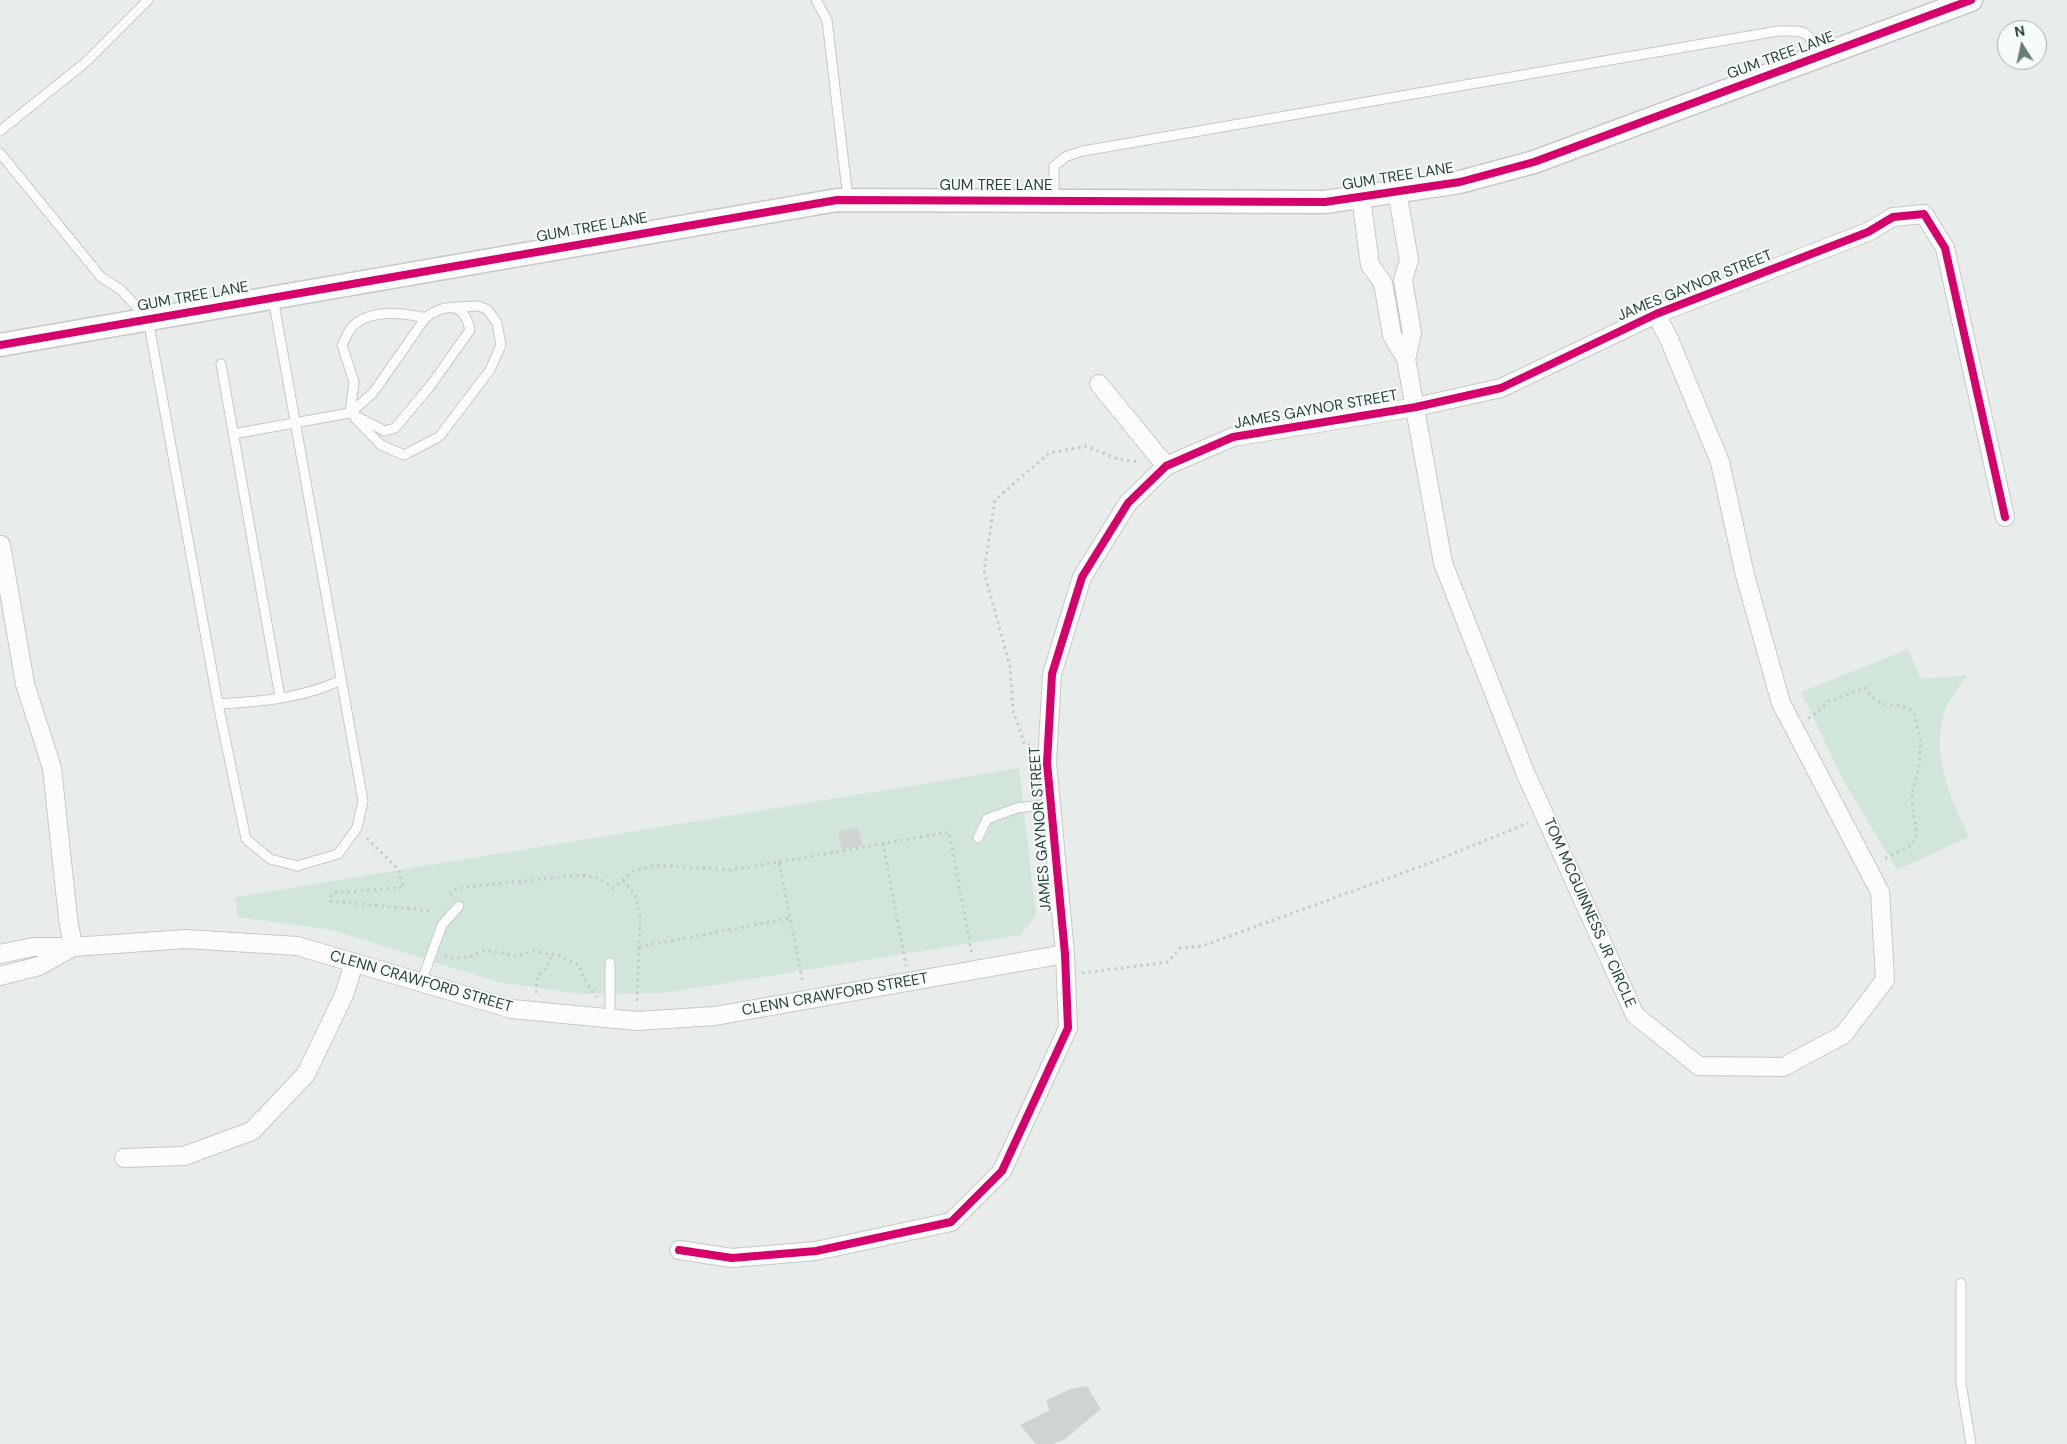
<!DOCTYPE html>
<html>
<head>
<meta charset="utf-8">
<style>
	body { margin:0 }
	#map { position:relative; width:2067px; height:1444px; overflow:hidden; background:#e8edeb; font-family:"DM Sans",sans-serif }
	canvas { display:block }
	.north { position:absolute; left:1997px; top:20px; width:50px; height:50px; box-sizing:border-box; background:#f7fbf9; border:1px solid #a3b1ad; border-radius:50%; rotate:350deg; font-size:14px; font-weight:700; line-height:20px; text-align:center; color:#24423a }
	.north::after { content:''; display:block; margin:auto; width:18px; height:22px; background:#697e78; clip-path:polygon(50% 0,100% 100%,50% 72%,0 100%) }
</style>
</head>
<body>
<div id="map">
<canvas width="2067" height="1444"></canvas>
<div class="north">N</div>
</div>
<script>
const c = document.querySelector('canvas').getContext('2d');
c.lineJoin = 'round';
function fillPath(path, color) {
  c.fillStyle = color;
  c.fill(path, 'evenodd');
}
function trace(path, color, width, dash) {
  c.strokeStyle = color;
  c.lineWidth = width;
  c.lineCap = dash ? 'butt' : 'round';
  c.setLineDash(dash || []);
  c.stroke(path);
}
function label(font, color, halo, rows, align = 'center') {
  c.font = font + ' "DM Sans",sans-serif';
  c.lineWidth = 4;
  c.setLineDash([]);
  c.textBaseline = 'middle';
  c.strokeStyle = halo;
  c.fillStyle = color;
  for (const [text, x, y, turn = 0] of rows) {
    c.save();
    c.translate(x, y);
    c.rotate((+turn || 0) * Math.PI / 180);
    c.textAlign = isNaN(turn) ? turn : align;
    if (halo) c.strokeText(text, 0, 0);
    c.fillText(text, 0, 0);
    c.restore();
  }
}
fillPath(new Path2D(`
	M1908,649l13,30 46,-4c-7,11 -18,24 -22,36 -15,44 6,87 24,126l-72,33 -55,-92 -41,-86z
	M1019,768l17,147 -15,20 -356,58 -86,1 -81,-12 -166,-52 -94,-13 -3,-20z`), '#d1e6d8');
fillPath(new Path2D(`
	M858,828l4,18 -20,3 -4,-18z
	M1087,1386l14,23 -37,31 -12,4h-16l-16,-19 30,-15 -4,-10 25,-11z`), '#cfd4d2');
const service = new Path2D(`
	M816,0l11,20 21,179
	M0,131l86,-69 62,-62
	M0,153l101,124 20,13 27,29 70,385 28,135 24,20 27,7 41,-12 19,-26 6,-27 -90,-503
	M1054,200v-34l13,-10 16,-5 695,-120c28,0 29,-3 40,24
	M221,364l59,333
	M350,413l4,-31 -12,-37c3,-6 6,-13 10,-18 18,-19 52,-14 74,-9
	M355,418l26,27 23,10 35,-18 51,-67 11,-25 -4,-22 -9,-13 -9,-4 -25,1
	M233,434l117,-21 23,-20 53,-76c21,-14 38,-15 44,13l-39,55 -36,43 -10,3 -35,-18
	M218,704c40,-2 87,-6 123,-24
	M978,838l9,-19 30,-11 33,-4
	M421,983l21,-58 17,-19
	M610,1019v-56
	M1961,1283v100l10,61`);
const minor = new Path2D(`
	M1397,191l12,69 -6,20 9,53 -6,26
	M1361,197l9,68 13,18 9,52 14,24 37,204 82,209 110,243 64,51 84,1 60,-32 42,-55 -5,-88 -99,-189 -36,-128 -25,-113 -51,-123 -13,-25
	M1099,384l67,82
	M1,545l24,139 27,84 16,150 5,29
	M0,954l33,-7h40l113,-8 111,7 215,63 125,12 78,-5 350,-62
	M0,976l39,-10 32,-18
	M124,1158l60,-2 68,-25 54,-57 38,-79 10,-32
	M679,1250l53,8 84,-7 135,-29 51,-51 66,-143 -3,-74 -18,-191 5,-89 30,-97 46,-74 38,-37 67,-29 183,-30 85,-19 155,-74 212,-82 25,-15 31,-3 21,34 60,269`);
const tertiary = new Path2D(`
	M0,345l837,-145 488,2 135,-20 74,-20 437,-162`);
trace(service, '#c5cac8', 11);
trace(minor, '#c5cac8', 20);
trace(tertiary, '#c5cac8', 25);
trace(new Path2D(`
	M1808,718l10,-6 9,-10 38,-14c20,28 26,9 49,24l7,30 -2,25 -7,27 1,18 4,19 -5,14 -30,15
	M1030,745h-5l-12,-35 -3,-43 -26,-96 11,-71 54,-47 38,-7 30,13 23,3
	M367,838l31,31 6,18 -72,6 -2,8 103,10
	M883,843l23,123
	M779,862l170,-30 23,122
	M623,880l13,16 4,21 -3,87
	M450,895l7,-7 123,-13 19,3 14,10 21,-17 22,-6 75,5 48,-8 24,122
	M639,947l151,-29
	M445,955l7,3 18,-1 15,-7 32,6 16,-5 26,4 20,10 5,14 12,18
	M1082,973l86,-11 12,-14 22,-2 228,-83 98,-40
	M536,993l2,-18 8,-6 6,-15`), '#c3ccca', 3, [2.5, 4]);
trace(service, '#fcfcfc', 9);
trace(minor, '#fcfcfc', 18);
trace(tertiary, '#fcfcfc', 22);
trace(new Path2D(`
	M0,345l837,-145 488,2 135,-20 74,-20 437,-162
	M679,1250l53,8 84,-7 135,-29 51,-51 66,-143 -3,-74 -18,-191 5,-89 30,-97 46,-74 38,-37 67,-29 183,-30 85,-19 155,-74 212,-82 25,-15 31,-3 21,34 60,269`), '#d6006c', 8);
label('15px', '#24423a', '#f7fbf9', [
	["GUM TREE LANE",1781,56,-20],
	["GUM TREE LANE",1398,177,-9],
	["GUM TREE LANE",996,186],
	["GUM TREE LANE",592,228,-10],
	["JAMES GAYNOR STREET",1695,286,-22],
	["GUM TREE LANE",193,297,-10],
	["JAMES GAYNOR STREET",1316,410,-10],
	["JAMES GAYNOR STREET",1041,829,-94],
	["TOM MCGUINNESS JR CIRCLE",1589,913,66],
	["CLENN CRAWFORD STREET",421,982,16],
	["CLENN CRAWFORD STREET",835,995,-10]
]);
</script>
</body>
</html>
